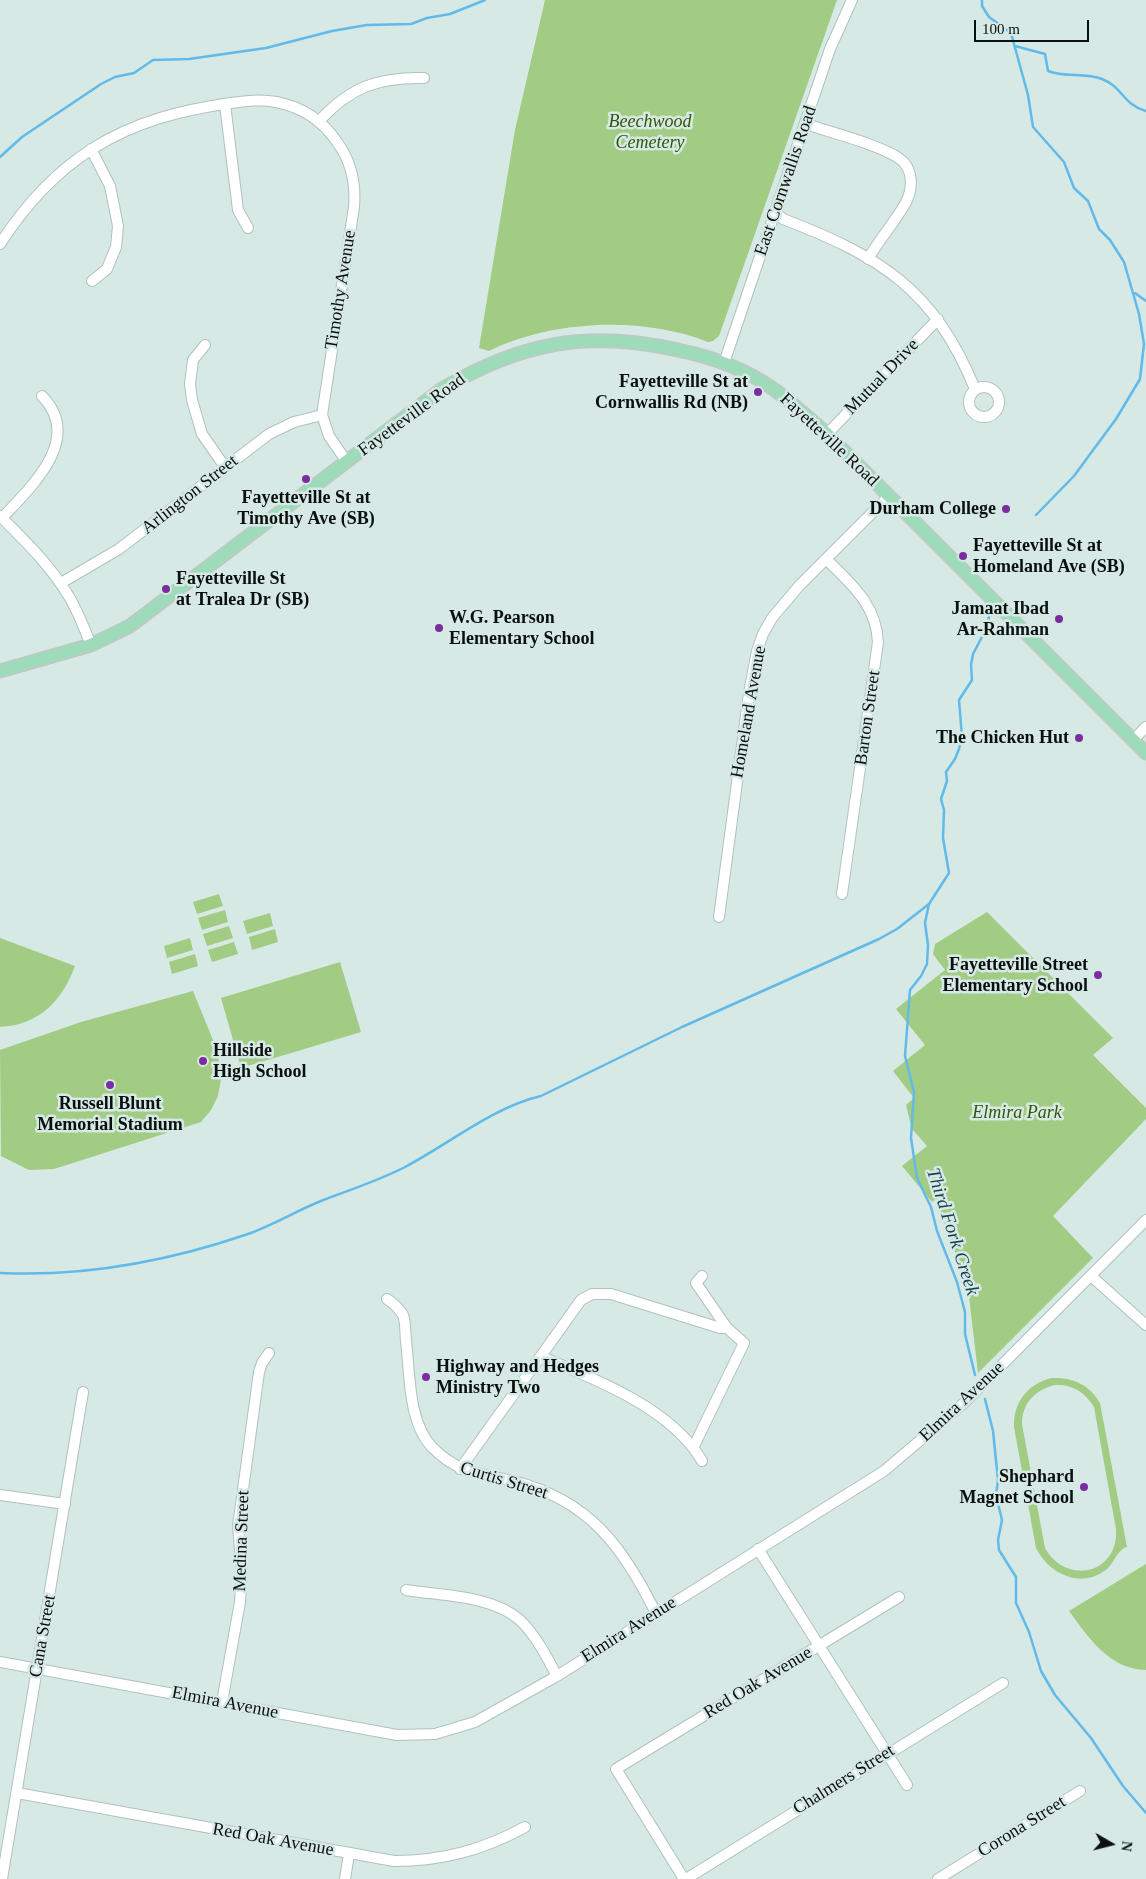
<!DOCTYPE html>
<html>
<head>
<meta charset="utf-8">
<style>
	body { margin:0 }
	#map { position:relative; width:1146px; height:1879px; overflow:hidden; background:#d6e9e5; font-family:"Times New Roman",serif }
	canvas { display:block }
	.north { position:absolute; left:1086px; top:1819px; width:50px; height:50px; -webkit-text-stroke:4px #d6e9e5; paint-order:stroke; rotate:98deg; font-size:14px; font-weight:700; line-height:20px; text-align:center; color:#0a100f }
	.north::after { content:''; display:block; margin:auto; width:18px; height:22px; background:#0a100f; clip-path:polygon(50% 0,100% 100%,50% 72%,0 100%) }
	.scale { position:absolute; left:974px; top:20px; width:115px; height:22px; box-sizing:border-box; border:2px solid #0a100f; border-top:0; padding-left:6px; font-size:15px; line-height:18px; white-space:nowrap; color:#0a100f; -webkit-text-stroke:4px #d6e9e5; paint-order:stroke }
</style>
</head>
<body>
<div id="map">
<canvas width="1146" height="1879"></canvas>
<div class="north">N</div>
<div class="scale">100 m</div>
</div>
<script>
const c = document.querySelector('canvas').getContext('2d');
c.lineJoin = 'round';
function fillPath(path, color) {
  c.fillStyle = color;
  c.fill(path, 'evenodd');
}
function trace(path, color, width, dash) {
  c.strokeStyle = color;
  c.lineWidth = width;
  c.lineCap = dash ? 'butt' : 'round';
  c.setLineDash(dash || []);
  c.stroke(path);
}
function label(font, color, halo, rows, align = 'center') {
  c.font = font + ' "Times New Roman",serif';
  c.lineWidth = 5;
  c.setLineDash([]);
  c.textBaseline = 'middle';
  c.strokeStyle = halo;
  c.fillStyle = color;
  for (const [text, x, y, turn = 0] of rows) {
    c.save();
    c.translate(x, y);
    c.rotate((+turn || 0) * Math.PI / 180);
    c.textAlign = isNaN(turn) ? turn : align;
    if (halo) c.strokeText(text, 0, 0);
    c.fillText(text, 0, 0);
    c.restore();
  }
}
fillPath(new Path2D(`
	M545,0h292l-118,336 -6,5 -5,1c-66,-26 -155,-22 -219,9l-10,-3 36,-218z
	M219,894l4,12 -26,8 -4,-12z
	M225,910l3,12 -26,8 -4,-12z
	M987,912l126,126 -20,17 53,53v11l-93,97 40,42 -115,115 -10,-85 -32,-89 -4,3 -30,-36 25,-20 -15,-17 -6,-24 8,-7 -21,-27 32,-26 -29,-36 49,-39 -12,-16 2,-10z
	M270,913l3,13 -26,8 -4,-13z
	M229,926l4,12 -26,8 -4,-12z
	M275,929l3,13 -26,8 -3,-13z
	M0,938l75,28c-13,35 -36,59 -75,61z
	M190,938l3,12 -26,8 -3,-12z
	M234,942l4,12 -26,8 -4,-12z
	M195,954l3,12 -26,8 -3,-12z
	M340,962l21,70 -120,36 -20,-70z
	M193,991l22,54 7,29 -4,22 -7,14 -10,12 -147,47 -25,1 -28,-14 -1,-106 81,-28z
	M1052,1378c21,-1 38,7 48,25l27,144c-9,2 -13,16 -20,22 -26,21 -58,5 -71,-21l-22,-121c-1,-25 15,-44 38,-49zM1055,1385c17,-1 30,7 39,22l22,122c3,45 -50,57 -71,19l-23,-124c0,-21 13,-34 33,-39z
	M1146,1564v106c-37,-1 -57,-32 -77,-59z`), '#a2cb83');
trace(new Path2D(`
	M982,0v6l7,11 22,16 17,62 5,32 31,35 10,26 14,13 11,28 11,11 14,22 15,52 5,30 -4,35 -24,40 -42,57 -38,39
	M1015,46l30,8 3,17c17,7 37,1 54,8 21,8 20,25 44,32
	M0,157l22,-20 79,-53 14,-7 19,-4 19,-13 36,-1 77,-11 66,-17 35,-6 44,-1 16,-6 23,-4 35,-14
	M1135,293l11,8
	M0,1273c84,4 169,-12 248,-39 25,-9 48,-23 73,-33 28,-11 57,-20 84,-34 44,-23 88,-60 136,-71l141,-69 197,-88 18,-10 32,-25
	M975,1375l-10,-41v-22l-8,-30 -20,-51 -6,-24 -14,-29 -6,-40 3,-46 -9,-36 5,-66 11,-14 6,-12 1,-19 -3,-22 4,-19 20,-31 -6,-35 1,-28 -3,-11 6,-18 -1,-9 9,-13 4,-10 3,-12 -3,-37 13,-20 -1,-15 2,-11 11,-21 7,-22
	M985,1399l8,32 5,49 -2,15 6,25 -4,20 1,10 17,27v26l13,29 12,39 14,24 36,43 32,48 23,27`), '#62bae9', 2.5);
const minor = new Path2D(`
	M225,104l13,106 10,18
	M320,120c31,-33 58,-43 104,-42
	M806,124c23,8 75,21 94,35 14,10 13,31 5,45 -11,19 -26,36 -37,55
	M91,149l19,37 8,40 -2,21 -9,22 -15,12
	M775,212l8,7c97,37 151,70 192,170
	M0,244c24,-37 54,-71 92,-95 42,-27 89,-39 139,-46 15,-2 30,-4 45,-1 26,5 47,19 61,40 14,19 19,41 17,65l-32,208 7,21 18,26
	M205,345l-12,15 -3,24 2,16 10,34 23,33
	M724,363l106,-314 22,-49
	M969 402a15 15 0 1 1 30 0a15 15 0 1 1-30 0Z
	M827,434l111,-115
	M0,516c25,25 50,49 68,79 10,16 16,33 23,50
	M2,518c29,-31 82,-79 40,-122
	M826,559c26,26 50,45 52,83l-36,252
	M61,583l58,-34 150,-115 25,-12 28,-7
	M1133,740l13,-13
	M719,917l30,-224 8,-42 6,-17 9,-16 27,-32 90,-90
	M1091,1276l55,49
	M387,1299c6,4 12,9 16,16 3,7 2,18 3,26 4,32 2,81 26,106 26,27 48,26 82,34 77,20 108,66 142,132
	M542,1357c54,22 130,52 160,104
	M694,1446l50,-103 -17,-15
	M460,1469l121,-169 11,-6h19l109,34h7l-31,-45 6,-7
	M0,1495l65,9
	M758,1549l149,236
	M406,1590c37,6 86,5 115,31 15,15 26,36 36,55
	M0,1662l397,73 38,-1 40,-12 82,-46 327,-205 80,-68 182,-183
	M222,1702l18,-100 2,-30 -4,-46 21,-154 3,-9 7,-10
	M17,1793l377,68c48,0 89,-11 131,-34
	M2,1879l81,-487
	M345,1879l4,-25
	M684,1879l-68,-110 283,-172
	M686,1879l317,-196
	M938,1879l142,-88`);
const major = new Path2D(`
	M0,671l91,-26 39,-19 312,-237c80,-47 145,-59 236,-39 34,7 69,20 97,40 18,14 35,29 52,44l319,319`);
trace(minor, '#b0c1be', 12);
trace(major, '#c4c6c5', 15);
trace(minor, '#fff', 10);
trace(major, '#9ddbba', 12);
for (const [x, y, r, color] of [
	[758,392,5,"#792d9f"],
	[306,479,5,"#792d9f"],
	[1006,509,5,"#792d9f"],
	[963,556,5,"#792d9f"],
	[166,589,5,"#792d9f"],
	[1059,619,5,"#792d9f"],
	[439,628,5,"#792d9f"],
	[1079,738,5,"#792d9f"],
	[1098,975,5,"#792d9f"],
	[203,1061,5,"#792d9f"],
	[110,1085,5,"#792d9f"],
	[426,1377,5,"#792d9f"],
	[1084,1487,5,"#792d9f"]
]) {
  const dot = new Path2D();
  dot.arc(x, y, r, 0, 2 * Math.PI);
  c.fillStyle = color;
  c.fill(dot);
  trace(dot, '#d6e9e5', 2);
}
label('italic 18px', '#325605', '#d6e9e5', [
	["Beechwood",650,122],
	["Cemetery",650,143],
	["Elmira Park",1017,1113]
]);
label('18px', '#0a100f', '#d6e9e5', [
	["East Cornwallis Road",786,181,-71],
	["Timothy Avenue",341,290,-81],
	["Mutual Drive",882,377,-46],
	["Fayetteville Road",412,415,-36],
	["Fayetteville Road",829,440,43],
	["Arlington Street",190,495,-38],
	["Homeland Avenue",749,712,-80],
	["Barton Street",868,718,-82],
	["Elmira Avenue",962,1402,-43],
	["Curtis Street",504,1481,17],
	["Medina Street",242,1541,-88],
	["Elmira Avenue",629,1630,-32],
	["Cana Street",43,1636,-80],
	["Red Oak Avenue",758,1683,-31],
	["Elmira Avenue",225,1703,11],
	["Chalmers Street",844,1780,-32],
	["Corona Street",1022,1827,-32],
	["Red Oak Avenue",273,1840,10]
]);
label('bold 18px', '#0a100f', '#d6e9e5', [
	["Fayetteville St at",748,382],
	["Cornwallis Rd (NB)",748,403],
	["Fayetteville St at",306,498,"center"],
	["Timothy Ave (SB)",306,519,"center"],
	["Durham College",996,509],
	["Fayetteville St at",973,546,"left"],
	["Homeland Ave (SB)",973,567,"left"],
	["Fayetteville St",176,579,"left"],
	["at Tralea Dr (SB)",176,600,"left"],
	["Jamaat Ibad",1049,609],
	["Ar-Rahman",1049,630],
	["W.G. Pearson",449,618,"left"],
	["Elementary School",449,639,"left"],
	["The Chicken Hut",1069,738],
	["Fayetteville Street",1088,965],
	["Elementary School",1088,986],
	["Hillside",213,1051,"left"],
	["High School",213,1072,"left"],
	["Russell Blunt",110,1104,"center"],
	["Memorial Stadium",110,1125,"center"],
	["Highway and Hedges",436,1367,"left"],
	["Ministry Two",436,1388,"left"],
	["Shephard",1074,1477],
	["Magnet School",1074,1498]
], 'right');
label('italic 19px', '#193f53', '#d6e9e5', [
	["Third Fork Creek",952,1232,72]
]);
</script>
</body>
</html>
